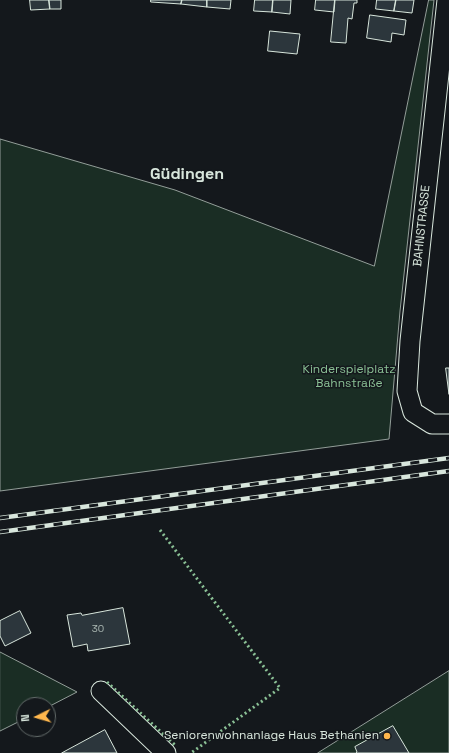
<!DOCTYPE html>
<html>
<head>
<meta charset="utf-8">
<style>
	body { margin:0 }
	#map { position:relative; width:449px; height:753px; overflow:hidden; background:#14181c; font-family:"Space Grotesk",sans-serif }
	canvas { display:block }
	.north { position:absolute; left:16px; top:697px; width:40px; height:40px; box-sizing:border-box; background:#14181c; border:1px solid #626a69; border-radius:50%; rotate:265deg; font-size:11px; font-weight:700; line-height:16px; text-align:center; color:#d8e6dc }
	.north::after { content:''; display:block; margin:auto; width:14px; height:18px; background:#ffb74d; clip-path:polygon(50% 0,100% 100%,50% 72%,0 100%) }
</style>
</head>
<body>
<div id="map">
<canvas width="449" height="753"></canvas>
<div class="north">N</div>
</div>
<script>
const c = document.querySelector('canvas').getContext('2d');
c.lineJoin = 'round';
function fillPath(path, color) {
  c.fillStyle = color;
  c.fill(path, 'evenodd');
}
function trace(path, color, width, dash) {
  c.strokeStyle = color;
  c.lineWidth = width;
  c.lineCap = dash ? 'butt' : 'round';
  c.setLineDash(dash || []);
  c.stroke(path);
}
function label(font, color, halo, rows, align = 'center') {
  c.font = font + ' "Space Grotesk",sans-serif';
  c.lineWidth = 3;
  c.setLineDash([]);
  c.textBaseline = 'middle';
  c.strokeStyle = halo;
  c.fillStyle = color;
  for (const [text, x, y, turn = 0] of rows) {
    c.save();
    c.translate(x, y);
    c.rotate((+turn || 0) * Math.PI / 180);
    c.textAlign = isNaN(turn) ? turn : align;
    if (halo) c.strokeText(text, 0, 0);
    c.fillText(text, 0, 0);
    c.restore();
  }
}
const green = new Path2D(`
	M429,0h5l-34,311 -11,128 -389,52v-352l175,51 199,76z
	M0,652l77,40 -29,15v-2h-24v14l-24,12z
	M449,671v82h-131z`);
fillPath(green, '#1a2d24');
trace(green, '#939e99', 1);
const building = new Path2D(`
	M30,0h19l1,9 -19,1z
	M49,0h12v9h-11z
	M151,0h31l-1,4 -30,-2z
	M182,0h25v7l-26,-3z
	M207,0h24l-1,9 -23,-2z
	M255,0h18l-1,12 -18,-1z
	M273,0h18l-1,14 -18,-2z
	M316,0h19l-1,12 -19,-2z
	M335,0h22v3h-3l-2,16 -4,-1 -2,25 -15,-1z
	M377,0h19l-2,11 -18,-2z
	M396,0h18l-2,13 -18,-2z
	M370,15l36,5 -2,15 -12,-2 -1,9 -24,-4z
	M270,31l30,3 -3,20 -29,-3z
	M446,368h3v26z
	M123,608l7,36 -42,7 -1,-7 -14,3 -6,-32 14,-2 1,2z
	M20,611l11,22 -26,13 -5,-10v-15z
	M393,726l16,27h-53l1,-1 -2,-5z
	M105,730l12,23h-55z`);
fillPath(building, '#2c363c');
trace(building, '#d8e6dc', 1);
const street = new Path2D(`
	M447,0l-37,341 -3,50 6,21 19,12h17
	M101,691l65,62`);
trace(street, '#d8e6dc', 21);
trace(street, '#14181c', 19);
const rail = new Path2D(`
	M0,518l449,-60
	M0,532l449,-61`);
trace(rail, '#d8e6dc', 4.5);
trace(rail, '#14181c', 3, [9]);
trace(new Path2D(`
	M160,530l120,158 -89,65
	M107,682l68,63`), '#8ac095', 3, [2, 3]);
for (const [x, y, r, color] of [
	[387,736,4,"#ffb74d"]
]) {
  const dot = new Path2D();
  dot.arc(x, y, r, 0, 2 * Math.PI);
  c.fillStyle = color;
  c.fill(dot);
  trace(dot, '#14181c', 1.5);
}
label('10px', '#adbab4', null, [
	["30",98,629]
]);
label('12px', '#d8e6dc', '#14181c', [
	["BAHNSTRASSE",422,226,-84]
]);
label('12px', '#8ac095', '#14181c', [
	["Kinderspielplatz",349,370],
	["Bahnstraße",349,384]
]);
label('12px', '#d8e6dc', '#14181c', [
	["Seniorenwohnanlage Haus Bethanien",379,736]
], 'right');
label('bold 16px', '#d8e6dc', '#14181c', [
	["Güdingen",187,175]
]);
</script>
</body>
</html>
